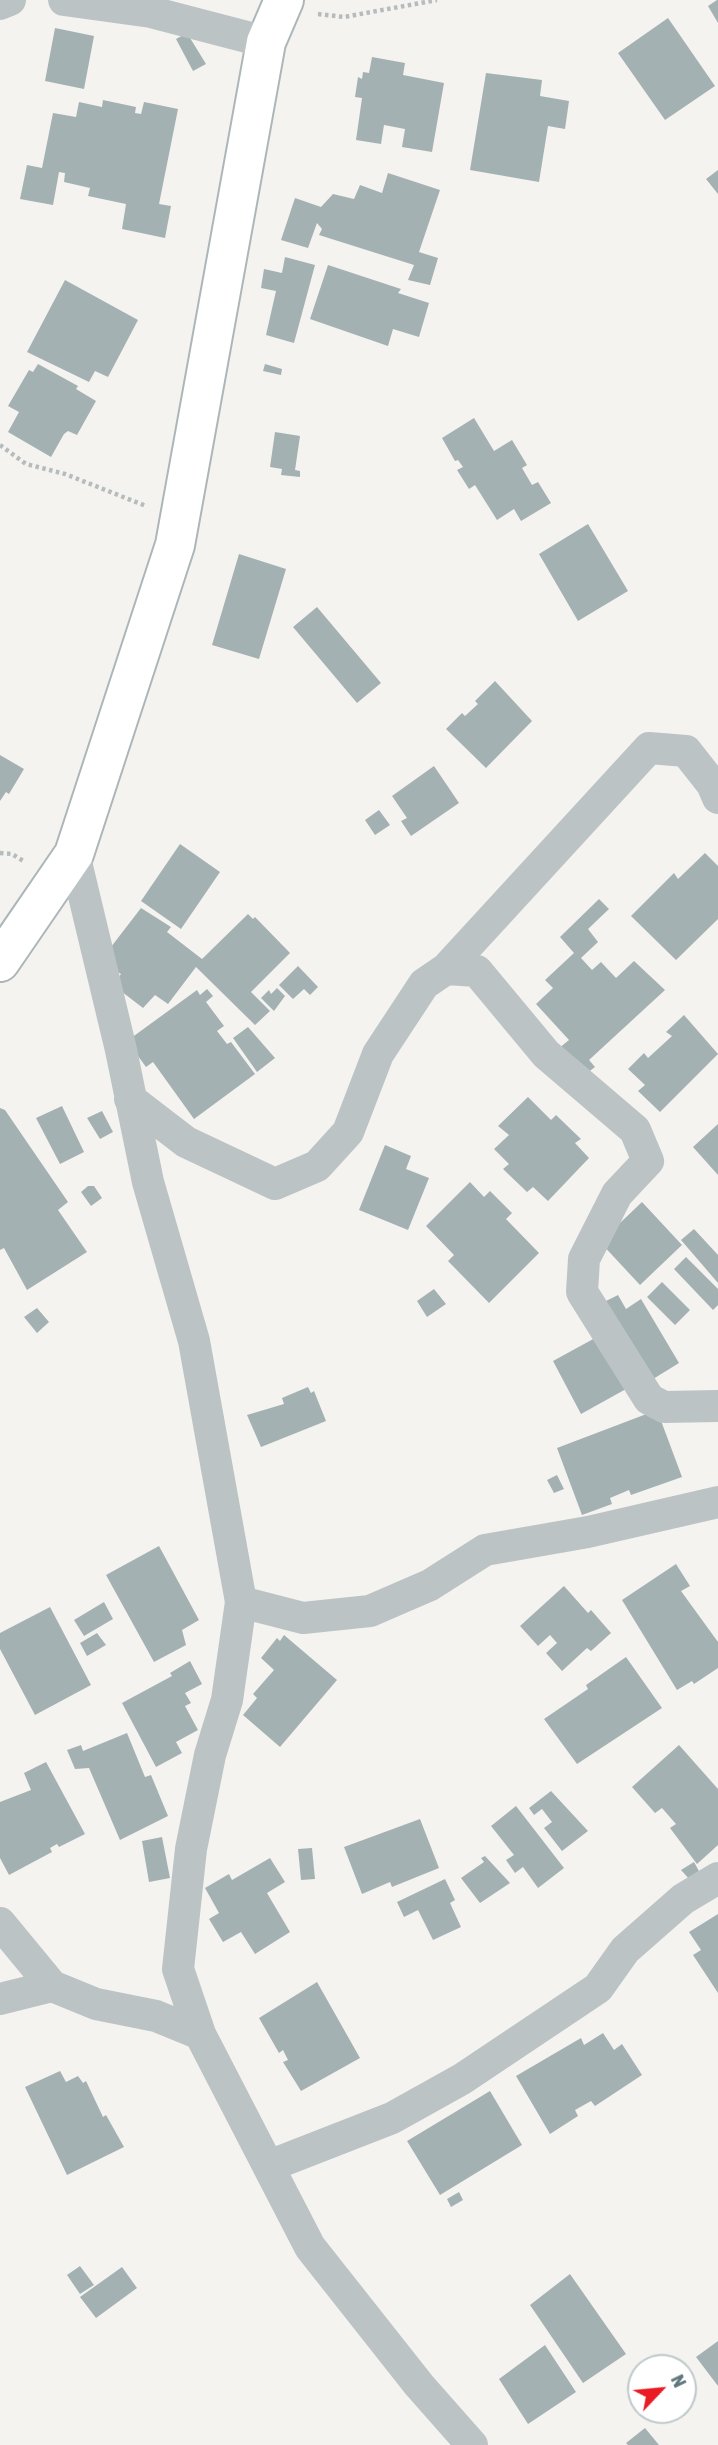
<!DOCTYPE html>
<html>
<head>
<meta charset="utf-8">
<style>
	body { margin:0 }
	#map { position:relative; width:718px; height:2445px; overflow:hidden; background:#f4f3f0; font-family:"Asap Condensed",sans-serif }
	canvas { display:block }
	.north { position:absolute; left:627px; top:2354px; width:70px; height:70px; box-sizing:border-box; background:#fff; border:2px solid #bfc9cb; border-radius:50%; rotate:64deg; font-size:19px; font-weight:700; line-height:28px; text-align:center; color:#5e787c }
	.north::after { content:''; display:block; margin:auto; width:24px; height:32px; background:#e91b25; clip-path:polygon(50% 0,100% 100%,50% 72%,0 100%) }
</style>
</head>
<body>
<div id="map">
<canvas width="718" height="2445"></canvas>
<div class="north">N</div>
</div>
<script>
const c = document.querySelector('canvas').getContext('2d');
c.lineJoin = 'round';
function fillPath(path, color) {
  c.fillStyle = color;
  c.fill(path, 'evenodd');
}
function trace(path, color, width, dash) {
  c.strokeStyle = color;
  c.lineWidth = width;
  c.lineCap = dash ? 'butt' : 'round';
  c.setLineDash(dash || []);
  c.stroke(path);
}
fillPath(new Path2D(`
	M717,0h1v23l-10,-17z
	M668,18l47,68 -50,34 -47,-67z
	M55,28l39,8 -10,53 -39,-8z
	M187,33l19,31 -13,7 -17,-32z
	M372,57l33,6 -2,12 41,8 -12,69 -30,-5 3,-18 -21,-4 -3,19 -25,-4 6,-42 -7,-1 3,-20 4,2 1,-7 6,1z
	M486,73l56,7 -2,16 29,5 -4,28 -17,-3 -9,56 -69,-12z
	M103,100l33,7 -1,6 6,1 3,-12 34,7 -19,95 12,2 -6,32 -43,-9 4,-25 -38,-8 2,-8 -26,-6 1,-9 -6,-1 -6,33 -33,-6 7,-34 15,3 11,-55 23,4 3,-15 23,5z
	M718,170v24l-12,-15z
	M388,173l52,17 -21,62 19,6 -8,27 -22,-5 6,-15 -95,-30 3,-6 -5,-6 -9,25 -27,-8 14,-42 26,9 12,-13 21,5 6,-14 22,8z
	M285,257l30,8 -21,78 -28,-8 10,-44 -15,-3 3,-19 18,4z
	M328,265l73,24 -3,4 31,10 -10,34 -26,-8 -5,17 -78,-27z
	M65,280l73,40 -30,57 -13,-6 -6,11 -62,-30z
	M38,364l40,22 -2,3 20,12 -19,34 -9,-4 -4,3 -13,23 -43,-25 11,-20 -11,-6 21,-36 4,2z
	M265,364l17,5 -1,6 -18,-4z
	M474,418l20,33 18,-11 15,25 -5,3 10,17 6,-3 13,21 -30,18 -7,-12 -17,11 -22,-35 -6,4 -12,-19 6,-3 -5,-7 -3,1 -13,-23z
	M275,432l25,4 -5,34 5,1v6l-19,-2 1,-6 -12,-2z
	M588,524l40,67 -50,30 -39,-67z
	M239,554l47,15 -27,90 -47,-14z
	M317,607l64,76 -24,20 -64,-76z
	M495,681l37,40 -46,47 -40,-39 16,-16 3,3 13,-12 -3,-3z
	M0,755l24,14 -15,25 -3,-2 -6,9z
	M434,766l25,37 -48,33 -10,-15 6,-3 -15,-22z
	M379,810l11,15 -15,10 -10,-15z
	M180,844l40,28 -39,57 -40,-28z
	M705,853l13,13v53l-42,41 -45,-44 43,-43 4,6z
	M599,899l10,10 -21,20 10,13 -17,16 11,12 9,-8 15,16 18,-17 31,29 -76,70 6,7 -12,9 -25,-27 11,-9 -33,-36 17,-16 -8,-8 29,-27 -14,-16z
	M141,908l30,19 -4,5 35,27 46,-45 5,5 2,-2 35,36 -39,39 19,19 -15,14 -59,-58 -28,37 -13,-9 -12,13 -30,-23 8,-11 -15,-10 -2,-8z
	M298,966l20,21 -8,8 -6,-6 -11,10 -14,-14z
	M277,988l8,8 -11,15 -13,-13 8,-8 2,4z
	M207,989l6,7 -7,6 18,24 -7,5 10,13 4,-2 24,32 -61,45 -41,-57 -7,5 -19,-26 70,-51 3,5z
	M684,1015l34,39 -58,58 -22,-21 7,-6 -17,-16 16,-16 4,5 24,-22 -6,-4z
	M248,1027l27,31 -18,14 -24,-34z
	M528,1097l23,23 5,-5 25,24 -6,4 14,15 -41,43 -15,-14 -6,5 -24,-23 6,-5 -15,-15 15,-14 -11,-9z
	M62,1106l22,46 -24,12 -24,-46z
	M0,1108l5,2 63,92 -10,8 29,42 -60,38 -23,-42 -4,2z
	M102,1111l11,21 -13,7 -13,-21z
	M718,1124v51l-25,-28z
	M385,1145l26,11 -5,13 23,9 -21,52 -49,-20z
	M470,1182l14,15 6,-6 22,22 -6,6 33,34 -50,50 -41,-42 6,-6 -28,-29z
	M88,1186h6l8,12 -11,8 -10,-14z
	M642,1202l40,43 -42,40 -40,-43z
	M694,1229l24,26v28l-37,-43z
	M686,1257l32,32v16l-5,5 -39,-41z
	M662,1282l28,28 -15,15 -28,-28z
	M434,1289l12,15 -19,13 -10,-16z
	M599,1290l7,11 12,-6 8,14 15,-10 38,64 -34,21 -57,-88z
	M37,1308l12,14 -12,11 -13,-16z
	M606,1332l29,52 -54,30 -28,-53z
	M308,1387l3,6 3,-2 12,30 -65,26 -14,-32 37,-11 -2,-6z
	M657,1410l25,67 -51,18 -2,-5 -19,8 2,6 -30,11 -25,-67z
	M557,1475l7,14 -10,4 -7,-13z
	M159,1546l40,74 -17,10 4,15 -32,17 -48,-87z
	M676,1564l14,22 -9,5 37,51v26l-24,16 -2,-3 -15,9 -55,-90z
	M564,1586l24,27 3,-3 20,23 -20,18 -4,-3 -25,23 -16,-18 11,-10 -7,-8 -12,11 -18,-20z
	M104,1602l9,17 -29,17 -10,-16z
	M50,1607l41,78 -56,30 -35,-66v-16z
	M97,1633l9,12 -19,11 -7,-13z
	M284,1635l53,45 -57,67 -37,-32 14,-17 -4,-4 21,-24 -13,-12 16,-20 3,3z
	M626,1657l36,51 -85,56 -33,-45 44,-30 -2,-4z
	M190,1661l12,23 -17,9 6,10 -6,3 13,24 -22,12 6,11 -26,14 -34,-64 50,-27 -2,-3z
	M127,1733l18,44 6,-2 17,41 -48,24 -31,-72 -14,1 -8,-19 14,-5 2,6z
	M679,1745l39,44v56l-21,19 -27,-36 6,-4 -14,-16 -7,5 -23,-26z
	M46,1762l39,72 -26,13 -2,-3 -7,4 2,4 -43,23 -9,-17v-56l31,-12 -7,-17z
	M551,1791l37,40 -26,20 -18,-23 8,-6 -10,-13 -8,6 -5,-7z
	M516,1806l48,62 -26,20 -15,-21 -8,6 -9,-13 8,-5 -23,-29z
	M420,1819l19,49 -47,19 -2,-5 -28,12 -18,-47z
	M162,1837l8,41 -21,4 -7,-41z
	M312,1848l3,31 -14,1 -3,-31z
	M485,1856l25,27 -30,20 -19,-25 23,-16 -3,-4z
	M270,1858l15,24 -18,11 23,39 -35,22 -14,-22 -18,10 -14,-23 10,-6 -14,-25 24,-14 3,6z
	M694,1862l6,11 -9,8 -10,-11z
	M445,1879l10,21 -5,3 11,24 -28,13 -15,-30 -14,7 -7,-15z
	M718,1914v79l-25,-38 8,-5 -12,-18z
	M317,1982l43,76 -59,33 -18,-29 5,-2 -5,-10 -4,3 -20,-35z
	M603,2033l11,17 8,-6 20,31 -47,31 -4,-5 -16,9 3,6 -28,18 -34,-58 65,-38 3,7z
	M60,2071l6,11 12,-6 5,7 3,-2 17,36 3,-2 18,32 -57,28 -42,-88z
	M490,2091l32,54 -82,50 -33,-54z
	M459,2192l4,8 -12,7 -4,-8z
	M80,2266l14,19 -14,9 -13,-19z
	M122,2267l15,21 -41,30 -16,-21z
	M570,2274l56,80 -43,29 -53,-78z
	M718,2341v45l-22,-29z
	M545,2345l31,47 -48,32 -29,-45z
	M645,2428l14,17h-31l-2,-2z`), '#a4b1b2');
const secondary = new Path2D(`
	M0,962l74,-108 101,-309 91,-503 18,-42`);
trace(secondary, '#acb6b8', 42);
trace(new Path2D(`
	M318,14l26,3 93,-17
	M0,445l26,19 39,10 81,32
	M0,853l12,1 13,8`), '#b6bbbc', 4.5, [3.5, 3.5]);
trace(new Path2D(`
	M64,0l87,12 115,30
	M0,4l10,-4
	M74,854l47,196 27,132 46,159 47,261 -14,98 -17,55 -19,94 -13,120 22,65
	M446,969l203,-221 37,3 26,33 6,14
	M130,1099l56,43 89,42 42,-18 31,-34 30,-78 46,-70 22,-15 31,2 69,83 89,76 13,31 -31,33 -33,65 -2,33 67,107 15,8 54,-1
	M241,1602l62,16 67,-7 60,-26 55,-35 103,-18 130,-30
	M0,1923l52,63 44,18 60,12 44,18 110,213 109,138 53,60
	M0,1999l52,-13
	M269,2166l123,-48 70,-39 136,-91 27,-38 58,-51 35,-21`), '#bcc3c5', 32);
trace(secondary, '#fff', 38);
</script>
</body>
</html>
